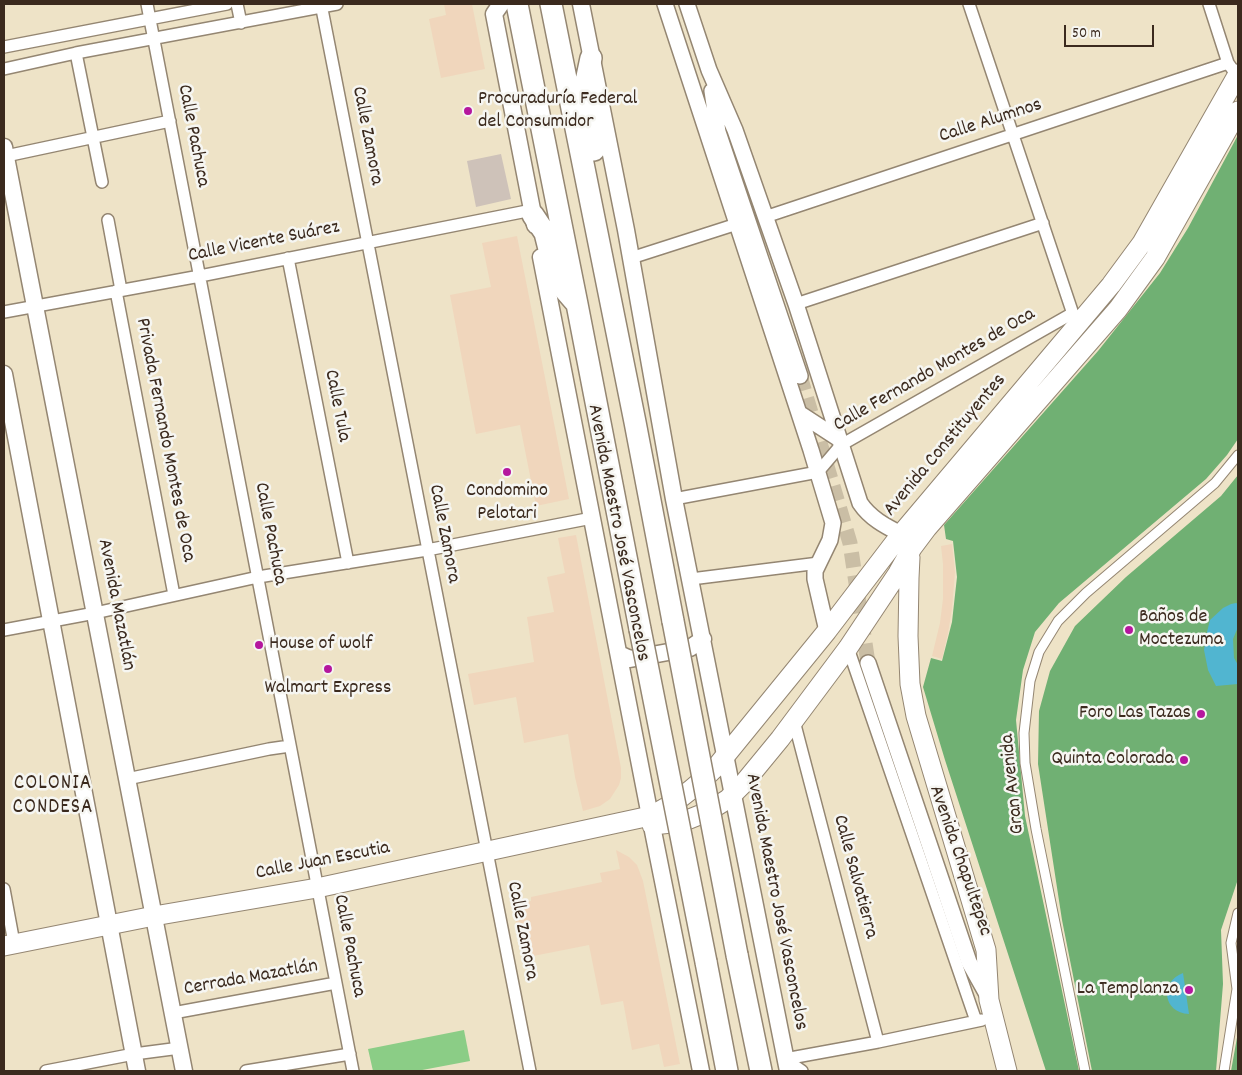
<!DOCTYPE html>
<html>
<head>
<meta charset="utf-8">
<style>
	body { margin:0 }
	#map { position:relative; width:1242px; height:1075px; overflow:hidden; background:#eee3c7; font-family:Dekko,sans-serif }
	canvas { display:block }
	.frame { position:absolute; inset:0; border:5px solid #3b2a1e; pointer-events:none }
	.scale { position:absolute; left:1064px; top:25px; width:90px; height:22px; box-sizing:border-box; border:2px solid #3b2a1e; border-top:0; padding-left:6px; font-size:15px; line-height:18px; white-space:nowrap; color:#3b2a1e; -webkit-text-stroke:4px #f6f6f2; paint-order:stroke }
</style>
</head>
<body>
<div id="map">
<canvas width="1242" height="1075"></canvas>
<div class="frame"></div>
<div class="scale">50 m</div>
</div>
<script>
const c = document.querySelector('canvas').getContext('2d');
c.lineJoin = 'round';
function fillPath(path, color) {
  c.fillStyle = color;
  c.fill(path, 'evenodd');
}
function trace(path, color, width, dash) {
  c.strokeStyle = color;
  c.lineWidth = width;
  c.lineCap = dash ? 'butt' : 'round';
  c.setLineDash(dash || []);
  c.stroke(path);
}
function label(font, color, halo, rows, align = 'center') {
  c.font = font + ' Dekko,sans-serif';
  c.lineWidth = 5;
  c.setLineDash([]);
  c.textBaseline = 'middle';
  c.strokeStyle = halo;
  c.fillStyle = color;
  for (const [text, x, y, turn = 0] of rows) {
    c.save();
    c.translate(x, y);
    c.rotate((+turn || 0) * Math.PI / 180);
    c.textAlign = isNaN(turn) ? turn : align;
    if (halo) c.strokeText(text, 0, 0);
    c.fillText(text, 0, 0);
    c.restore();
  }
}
fillPath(new Path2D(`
	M444,4h28l13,65 -44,9 -12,-59 17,-4z
	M517,236l52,263 -33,7 -16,-81 -44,9 -26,-139 41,-8 -9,-44z
	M576,535l45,233v10l-2,7 -9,14 -10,7 -17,5 -8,-34 -7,-43 -44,9 -8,-46 -42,8 -6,-31 66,-12 -7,-45 27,-5 -7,-35 18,-4 -7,-35z
	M952,544l3,28 -3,37 -4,24 -6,26 -10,-3 8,-33 3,-24v-35l-2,-18z
	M616,850l13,7 8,8 6,16 37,183 -16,3 -5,-23 -27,6 -9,-49 -22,4 -12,-60 -66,13 -10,-53 18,-4v-4l71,-15 -2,-9 20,-4z`), '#f0d6bc');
fillPath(new Path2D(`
	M501,154l10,45 -35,8 -9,-46z`), '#cec2b9');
fillPath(new Path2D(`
	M464,1030l6,31 -53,10h-44l-5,-22z`), '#8bcd86');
fillPath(new Path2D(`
	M1238,135v304l-11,16 -21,24 -147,124 -24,29 -12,38 -7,50 9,96 54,255h-33l-101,-311 -22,-73 8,-29 11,3 10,-39 5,-45 -4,-36 -7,-2 -2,-14 154,-174 62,-78 28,-45z
	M1238,475v404l-17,51 2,54 -7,87h-124l-30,-151 -24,-156 1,-53 11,-40 25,-45 51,-49 95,-81z
	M1238,1032v39h-7z`), '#70b073');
fillPath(new Path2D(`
	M1236,603l2,1v23l-5,12 1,19 4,7v19l-22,2 -8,-16 -4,-20 3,-18 3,-12 13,-12 8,-4z
	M1183,973l6,41c-26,-1 -30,-32 -6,-41z`), '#51b5d0');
trace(new Path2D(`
	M800,376l50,167 18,120`), '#cabea5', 15, [15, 8]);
const pedestrian = new Path2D(`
	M1085,1071l-49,-242 -11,-66 -1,-30 6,-52 9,-29 19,-31 28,-28 129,-110 23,-28
	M1224,1071l13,-82 -6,-46 7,-30`);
const minor = new Path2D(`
	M147,4l206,1067
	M237,4l4,19
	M321,4l209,1067
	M969,4l106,316
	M1209,4l19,59 5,7
	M4,47l223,-43
	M76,53l26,129
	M4,69l72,-16 261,-49
	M6,156l164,-35
	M765,217l463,-154
	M108,220l13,70
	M288,258l60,305
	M631,258l106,-34
	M116,291l58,304
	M796,304l247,-81
	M4,312l196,-36 332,-66
	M674,499l144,-27 23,-27 232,-132
	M691,579l128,-16
	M4,630l91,-17 163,-36 169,-27 165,-32
	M848,648l128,373
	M794,721l84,321
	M127,779l142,-30 21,-3
	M4,889l10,54
	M173,1013l163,-30
	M785,1059l93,-17 104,-22
	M785,1059l17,12
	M46,1071l88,-17 46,-6
	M246,1071l104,-17`);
const tertiary = new Path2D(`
	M665,4l146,446 22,73 -3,17 -15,31v8l12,52
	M687,4l22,66 26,60 61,174 64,199c10,15 25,23 41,31
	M712,91l6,41 82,244
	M799,413l40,26
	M868,663l101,299 19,34`);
const secondary = new Path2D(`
	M501,4l-7,10 41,211
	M581,4l45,226 48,269 114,572
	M4,147l180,924
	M541,257l109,559 51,255
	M4,374l133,697
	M619,654l11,5 60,-11 13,-9`);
const primary = new Path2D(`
	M910,557l-1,21 -1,58 2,48 6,32 70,234 3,50 18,71
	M652,825l30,-3 25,-10 21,-13 15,-15 37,-45 68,-91 50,-75 14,-25 15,-20 191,-219 37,-51 83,-147
	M4,946l150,-30 163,-28 333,-72c26,-12 47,-30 67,-50l110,-135 74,-97 210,-249 31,-42 96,-169`);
const motorway = new Path2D(`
	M517,4l60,300 63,325
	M551,4l84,418 38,199
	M591,58l-7,33 10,59
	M533,215l12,18 12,48 19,22
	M737,955l24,116
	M706,962l21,109`);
trace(pedestrian, '#948672', 11);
trace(minor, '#948672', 14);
trace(tertiary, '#948672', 18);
trace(secondary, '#948672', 19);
trace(primary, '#948672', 21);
trace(motorway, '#948672', 24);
trace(pedestrian, '#fff', 9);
trace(minor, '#fff', 11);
trace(tertiary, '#fff', 15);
trace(secondary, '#fff', 16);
trace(primary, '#fff', 19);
trace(motorway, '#fff', 21);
const motorwayBridge = new Path2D(`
	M673,621l64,334
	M640,629l66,333`);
trace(motorwayBridge, '#948672', 24, []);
trace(motorwayBridge, '#fff', 21);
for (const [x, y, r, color] of [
	[468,111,5,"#b5179e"],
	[507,472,5,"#b5179e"],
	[1129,630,5,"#b5179e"],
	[259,645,5,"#b5179e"],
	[328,669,5,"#b5179e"],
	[1201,714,5,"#b5179e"],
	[1184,760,5,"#b5179e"],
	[1189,990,5,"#b5179e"]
]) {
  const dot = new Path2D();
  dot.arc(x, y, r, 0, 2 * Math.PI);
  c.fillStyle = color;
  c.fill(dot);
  trace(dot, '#f6f6f2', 2);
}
label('20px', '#3b2a1e', '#f6f6f2', [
	["Procuraduría Federal",478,100],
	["del Consumidor",478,123],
	["Condomino",507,492,"center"],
	["Pelotari",507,515,"center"],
	["Baños de",1139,618],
	["Moctezuma",1139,641],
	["House of wolf",269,645],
	["Walmart Express",328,689,"center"],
	["Foro Las Tazas",1191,714,"right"],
	["Quinta Colorada",1174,760,"right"],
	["La Templanza",1179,990,"right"]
], 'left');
label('20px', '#3b2a1e', '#f6f6f2', [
	["Calle Alumnos",991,122,-18],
	["Calle Pachuca",192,136,79],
	["Calle Zamora",366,136,79],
	["Calle Vicente Suárez",264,243,-11],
	["Calle Fernando Montes de Oca",935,371,-30],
	["Calle Tula",336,406,79],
	["Privada Fernando Montes de Oca",164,440,79],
	["Avenida Constituyentes",946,446,-50],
	["Avenida Maestro José Vasconcelos",617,533,79],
	["Calle Pachuca",269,534,79],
	["Calle Zamora",443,534,79],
	["Avenida Mazatlán",115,605,79],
	["Gran Avenida",1014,784,-96],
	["Avenida Chapultepec",959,861,71],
	["Calle Juan Escutia",323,862,-11],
	["Calle Salvatierra",854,877,75],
	["Avenida Maestro José Vasconcelos",775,902,79],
	["Calle Zamora",521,931,79],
	["Calle Pachuca",348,946,79],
	["Cerrada Mazatlán",251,979,-10]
]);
c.letterSpacing = '1px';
label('21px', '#3b2a1e', '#f6f6f2', [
	["COLONIA",53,785],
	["CONDESA",53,809]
]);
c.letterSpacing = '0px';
</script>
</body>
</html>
